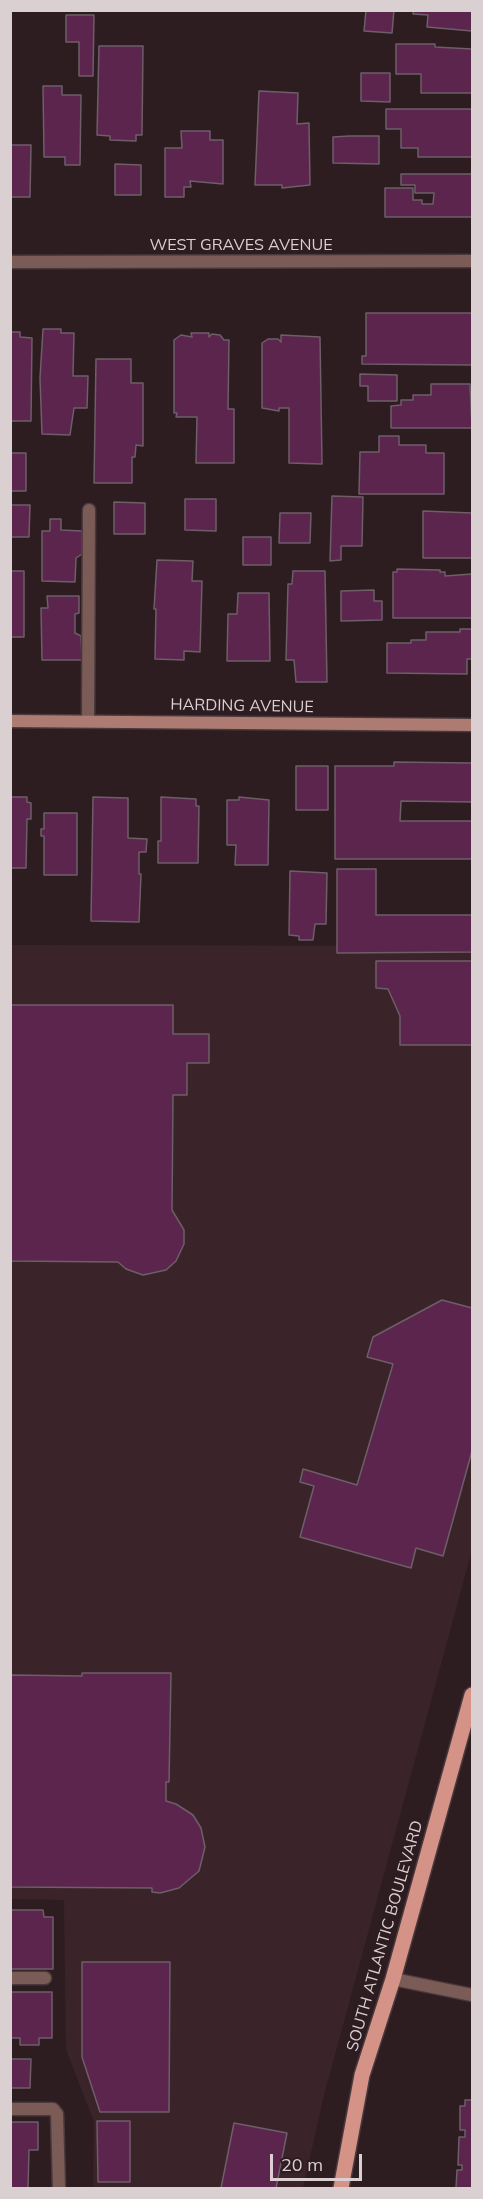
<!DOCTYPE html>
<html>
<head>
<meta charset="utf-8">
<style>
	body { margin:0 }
	#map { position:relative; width:483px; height:2199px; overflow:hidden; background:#2d1d21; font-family:Mulish,sans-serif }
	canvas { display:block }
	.frame { position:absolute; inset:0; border:12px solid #dacfd1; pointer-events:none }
	.scale { position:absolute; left:270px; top:2154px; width:92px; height:27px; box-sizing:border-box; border:3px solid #dacfd1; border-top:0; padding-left:8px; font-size:18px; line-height:21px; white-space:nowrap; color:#dacfd1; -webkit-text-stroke:4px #2d1d21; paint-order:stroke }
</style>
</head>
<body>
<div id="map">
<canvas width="483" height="2199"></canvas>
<div class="frame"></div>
<div class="scale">20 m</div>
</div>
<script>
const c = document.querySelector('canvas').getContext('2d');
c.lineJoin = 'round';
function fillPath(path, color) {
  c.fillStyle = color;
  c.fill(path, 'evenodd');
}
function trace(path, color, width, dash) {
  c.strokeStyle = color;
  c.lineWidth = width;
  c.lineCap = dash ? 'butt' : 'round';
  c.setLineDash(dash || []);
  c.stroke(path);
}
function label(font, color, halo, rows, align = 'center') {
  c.font = font + ' Mulish,sans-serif';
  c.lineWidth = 6;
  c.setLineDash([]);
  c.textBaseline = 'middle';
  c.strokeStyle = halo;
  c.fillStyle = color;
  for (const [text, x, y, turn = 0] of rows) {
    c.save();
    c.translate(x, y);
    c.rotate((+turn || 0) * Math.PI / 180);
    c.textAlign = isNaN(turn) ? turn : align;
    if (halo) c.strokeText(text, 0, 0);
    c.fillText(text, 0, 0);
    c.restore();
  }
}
fillPath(new Path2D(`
	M11,945l461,1v604l-148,545 -21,93h-210l1,-66 -28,-73 -2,-149 -53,-1z`), '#3a2429');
const building = new Path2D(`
	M366,10h28l-2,23 -28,-2z
	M414,10h58v21l-45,-4 1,-12 -15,-1z
	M66,15h28l-1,61h-14v-34h-13z
	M396,44h39v3l37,2v44h-51v-19h-25z
	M99,46h44l-1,89h-6v6l-26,-1v-4l-13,-1z
	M361,73h29v29l-29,-1z
	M43,86h19v9h19l-1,70h-15v-8h-21z
	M259,91l39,2 -1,31 12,-1 1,62 -28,3v-3h-27z
	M386,109h86v48h-54v-9h-17v-19h-15z
	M181,131h29v9h13v44l-33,-3 1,6h-7v10h-19v-49h17z
	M349,136h30v28l-46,-1v-26z
	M10,145h21l-1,52h-20z
	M115,164l26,1v30h-26z
	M401,174h71v43h-87v-29h28v12h9v4h11l1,-11h-19v-8h-14z
	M366,313h106v52l-110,-1v-8h4z
	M43,329h18v4h13l-1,43h15l-1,32h-13l-4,27 -28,-1 -2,-56z
	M10,332h10v5l12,1 -1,83h-20v4z
	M191,333h18v4l3,-3 8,1 4,5h5l-1,69h6v54h-38l1,-46h-21l1,-4h-3v-73l7,-5 11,2z
	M281,335l39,2 2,127 -33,-1v-55h-10v3l-17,-3v-65l6,-4h10l3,3z
	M96,359h35v24h12v63l-7,-1 -1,12h-3v26h-38z
	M360,374l37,1v26h-29v-15h-8z
	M431,384h39l2,44h-81v-22l10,-1v-5h12v-5h18z
	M379,436h20v9h27v8h18v41h-85l1,-42h19z
	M10,453h16v38h-16z
	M332,496l31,1 -1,49h-21v14l-11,1z
	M185,499h31v32l-31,-1z
	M114,502l31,1v31h-31z
	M10,505h20l-1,32h-19z
	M423,511l49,2v45h-49z
	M280,513h31l-1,30h-31z
	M50,519h11v11l21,1v23l-6,4 -1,24 -33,-1v-50h8z
	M243,537h28v28h-28z
	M157,560l36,1 -1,20h10l-2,71 -16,-1v9l-29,-1 1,-50h-2z
	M397,569l43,1v2h5v4l27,-2v44h-79v-46h4z
	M10,571h14v66h-14z
	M293,571h32l2,111h-31l-2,-22h-8l2,-76h4z
	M374,590v11h8v19l-41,1v-30z
	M238,593h31l1,68h-43l1,-47h9z
	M47,596h32v17l-4,1v19l6,3 1,24h-40l-1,-52h7z
	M460,629h12v30h-5v15l-80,-1v-30h24v-3h15v-8h34z
	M394,762l78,1v39l-71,-1 -1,20h72v38h-137v-93h59z
	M296,766h32v44h-32z
	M10,797h17v5l4,1v16h-4l-1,49h-16z
	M93,797l35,1v40l19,1 -1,13h-7v22h2l-2,48 -48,-1z
	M161,797l35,2v7h3l-1,57h-40v-22h3z
	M239,797l30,3 -1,65h-33l1,-20h-9v-45h12z
	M44,813h33v62h-33v-39h-3v-7h3z
	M337,869h39v46h96v37l-135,1z
	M290,871l37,2 -1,51h-11l-2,16h-14v-4l-10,-1z
	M376,961h96v84h-72v-29l-12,-27 -12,-1z
	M10,1005h163v29h36v29h-22v32h-14l-1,115 12,20v14l-8,17 -10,9 -23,5 -17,-6 -8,-7 -108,-1z
	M442,1300l30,8v143l-29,105 -27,-8 -5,20 -111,-31 14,-51 -14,-4 3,-13 54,16 36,-121 -26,-7 6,-20z
	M82,1673h89l-2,109h-3v19l10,3 17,11 8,13 4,19 -6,24 -20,17 -19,5 -8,-1v-4l-142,-1v-212l72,1z
	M10,1910h33l1,7h9v52h-43z
	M82,1962h88l-1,150h-69l-18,-55z
	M10,1992h42v46h-13v7h-19v-7h-10z
	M10,2059h21l-1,29h-20z
	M465,2100h7v88h-16l1,-18h5v-5h-4l1,-28h6v-7h-5v-24h5z
	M97,2121h33v61h-32z
	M10,2122h28v28h-9l-1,38h-18z
	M234,2123l53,10 -11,55h-55z`);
fillPath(building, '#5b254e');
trace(building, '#6d5e68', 1.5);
const lane = new Path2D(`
	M88,721l1,-211
	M10,1978h35
	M393,1979l79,16
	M10,2109h43l4,5 2,74`);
const street = new Path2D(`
	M10,262l462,-1`);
const secondary = new Path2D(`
	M10,721l462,4`);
const primary = new Path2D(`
	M341,2188l21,-113 31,-96 79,-284`);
trace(lane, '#49393d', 15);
trace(street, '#49393d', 15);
trace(secondary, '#49393d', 15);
trace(primary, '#49393d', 18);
trace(lane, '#7b5b56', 12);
trace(street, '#7b5b56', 12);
trace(secondary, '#ae7b72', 12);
trace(primary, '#d59388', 15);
label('16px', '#dacfd1', '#2d1d21', [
	["WEST GRAVES AVENUE",241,245],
	["HARDING AVENUE",242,706,1],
	["SOUTH ATLANTIC BOULEVARD",385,1936,-74]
]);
</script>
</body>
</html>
